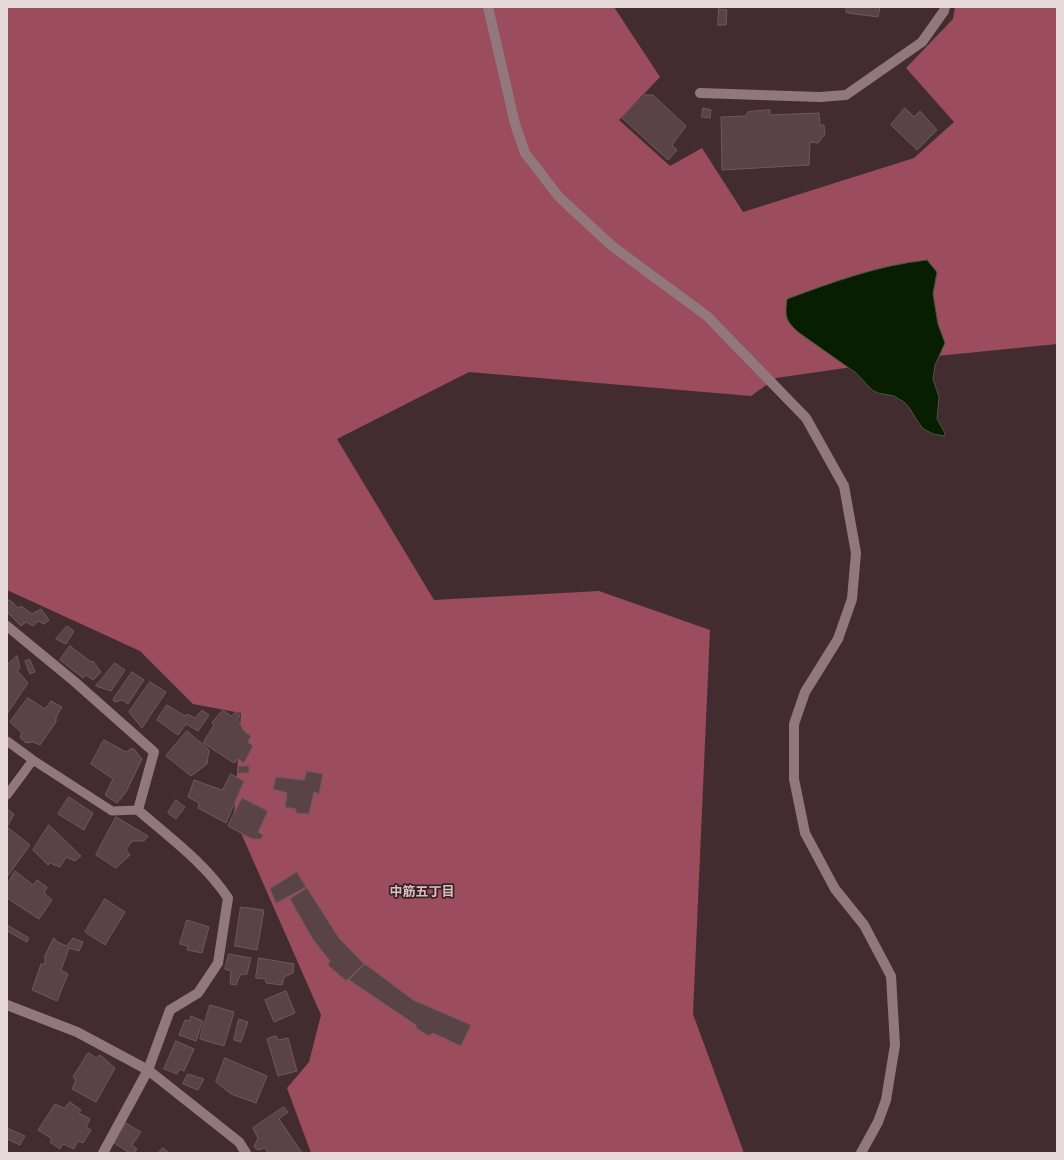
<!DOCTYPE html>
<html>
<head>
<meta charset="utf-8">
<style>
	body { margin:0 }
	#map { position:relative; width:1064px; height:1160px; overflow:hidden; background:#422c30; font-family:"Nunito Sans",sans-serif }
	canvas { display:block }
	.frame { position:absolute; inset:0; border:8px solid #e7d8da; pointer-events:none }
</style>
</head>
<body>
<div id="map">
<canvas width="1064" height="1160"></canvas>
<div class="frame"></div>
</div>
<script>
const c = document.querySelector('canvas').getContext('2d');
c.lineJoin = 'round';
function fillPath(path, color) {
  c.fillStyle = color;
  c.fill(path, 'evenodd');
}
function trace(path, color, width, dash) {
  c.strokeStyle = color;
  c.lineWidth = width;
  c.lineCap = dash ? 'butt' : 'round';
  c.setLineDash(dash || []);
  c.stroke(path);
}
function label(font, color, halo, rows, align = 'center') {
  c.font = font + ' "Nunito Sans","Noto Sans JP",sans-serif';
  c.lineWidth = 3.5;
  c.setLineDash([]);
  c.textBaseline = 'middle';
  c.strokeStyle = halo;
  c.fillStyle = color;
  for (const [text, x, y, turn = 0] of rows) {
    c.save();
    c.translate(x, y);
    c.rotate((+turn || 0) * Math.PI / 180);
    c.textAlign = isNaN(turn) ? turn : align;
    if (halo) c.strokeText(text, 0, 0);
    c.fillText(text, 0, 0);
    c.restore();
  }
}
fillPath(new Path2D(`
	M7,7h607l46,70 -41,43 51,46 32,-18 41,64 171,-54 40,-36 -48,-54 47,-49 2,-12h102v337l-150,15 -131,19 -25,18 -282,-24 -132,67 97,161 165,-9 111,39 -17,384 51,139h-433l-24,-65 22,-26 12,-47 -87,-198 7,-104 -48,-9 -53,-53 -133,-61z`), '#9b4c5d');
const water = new Path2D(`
	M927,260l10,12 -4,22 5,30 7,19 -10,22 -2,14 6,18 -2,22 8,14 -1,3 -11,-2 -11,-6 -14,-22 -4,-4 -10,-6 -16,-3 -6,-3 -16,-17 -58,-41c-13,-12 -13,-16 -11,-33 46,-17 92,-34 140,-39z`);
fillPath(water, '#071e00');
trace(water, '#4a5641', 1);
const building = new Path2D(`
	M847,7h33l-2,10 -30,-4 -2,-1z
	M719,9l8,1 -1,15h-8z
	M645,95h8l33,31 -14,19 5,5 -9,10 -46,-42z
	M703,108l8,2 -1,8 -8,-1z
	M905,108l9,9 6,-6 17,19 -20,20 -26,-25z
	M770,110v5l49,-2 1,12h4l1,9 -7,9 -8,-1 -1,23 -87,5 -1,-53 25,-1 2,-4z
	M10,600l8,8 3,-2 11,8 9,-5 8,11 -5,4 -6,-3 -5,5 -7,-4 -5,4 -14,-14v-10z
	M67,626l7,5 -8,13 -10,-5z
	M70,646l21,16 2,-1 8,11 -8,8 -7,-5 -3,3 -23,-18z
	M17,656l3,12 -3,2 11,13 -21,31v-49z
	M30,660l5,12 -5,2 -5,-13z
	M115,663l10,7 -14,21 -15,-5z
	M132,672l12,8 -16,24 -6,-4 -7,2 -2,-2z
	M150,682l16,10 -24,36 -13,-16z
	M28,698l17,11 6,-8 11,6 -6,10v5l-16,23 -7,-3 -7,1 -6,-6 2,-4 -12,-11z
	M167,705l18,11 2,-2 8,4 7,-8 7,5 -11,16 -12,-7 -8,11 -21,-15z
	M223,710l8,6 5,-4 4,3 -2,5 6,11 7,5 -3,6 5,4 -9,17 -6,-4 -4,4 -31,-20 11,-18 -2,-2z
	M187,731l22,19 -2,14 -16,12 -25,-20z
	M104,740l22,12 7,-4 9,11 -16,33 -9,11 -12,-8 8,-16 -22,-15z
	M239,766h10v7h-11z
	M307,771l16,3 -4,20 -5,-2 -5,22 -13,-1v-4l-11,-2 2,-14 -14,-4 3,-12 28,3z
	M231,774l13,7 -18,42 -28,-15 1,-5 -11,-6 6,-17 28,10z
	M69,797l24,16 -9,17 -26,-16z
	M242,798l26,13 -10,21 5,3 -2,4h-9l-24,-13z
	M176,800l9,7 -9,12 -8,-6z
	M7,809l7,5 -7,13 23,18 -23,32z
	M116,817l32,19 -4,5h-12l-6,9 4,5 -14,13 -20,-13z
	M49,825l32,31 -6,5 -9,-4 -6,10 -10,-4 -2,2 -15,-15z
	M15,871l18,14 4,-5 10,7 -3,6 8,7 -13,19 -32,-21v-13z
	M297,872l9,15 -30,16 -6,-14z
	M307,888l32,50 25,26 -18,17 -18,-16 2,-4 -18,-23 -22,-39z
	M105,899l20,13 -20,33 -20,-13z
	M241,907l23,3 -7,40 -22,-4z
	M187,920l22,7 -7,26 -15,-3 1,-4 -8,-2z
	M7,925l22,13 -2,4 -20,-11z
	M54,938l3,4 10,4 6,-8 10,4 -4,9 -10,-3 -8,22 7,4 -11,27 -25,-11 9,-26h4v-8z
	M229,954l22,4 -4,16 -7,1 -4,10 -6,-1 1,-13 -6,-2z
	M259,958l35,6 -1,9 -9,4 -2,8 -16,-2 -1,-4 -9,-1z
	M365,964l48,36 58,25 -10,21 -28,-13 -4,3 -13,-8v-3l-67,-45z
	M286,991l9,22 -21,9 -9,-22z
	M210,1005l24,7 -10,34 -24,-7z
	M191,1016l12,5 -7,20 -17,-6 6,-15 4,1z
	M239,1019l9,3 -7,20 -7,-2z
	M276,1036l2,4 10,-2 9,33 -19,5 -11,-37z
	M176,1041l18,8 -10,22 -4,-2 -3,5 -13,-5z
	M89,1053l7,5 4,-3 15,13 -19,34 -24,-13 4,-9 -3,-3 14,-23z
	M225,1058l42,18 -11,27 -25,-9 -15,-12z
	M188,1074l16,5 -6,11 -15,-6z
	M70,1102l11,8 -2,3 11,6 -4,8 5,3 -8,13 -5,-2 -4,8 -11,-5 -3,5 -10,-7 2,-3 -14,-9 17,-26 9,4z
	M284,1107l4,5 -9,7 23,34h-34l-3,-5 -7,2 -4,-3 4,-9 -5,-10z
	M126,1123l15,9 -9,13 5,4 -3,4h-4l-16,-10z
	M7,1128l18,8 -5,9 -13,-6z
	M163,1148l6,5h-11z`);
fillPath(building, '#5a4347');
trace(building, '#70585c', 1);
trace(new Path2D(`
	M7,741l26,19 79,51 26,-1
	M7,795l26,-35`), '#92787c', 9);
trace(new Path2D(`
	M488,7l27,117 10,29 34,44 53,49 95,70 99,102 38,68 12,67 -4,46 -14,40 -33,53 -11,32v55l11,54 30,56 29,36 27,51 4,69 -9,55 -8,22 -17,31
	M700,93l120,4 26,-2 76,-53 22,-31 1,-4
	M7,626l68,56 79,70 -16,58c31,27 67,53 90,88l-10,65 -20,30 -28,17 -22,60 -45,83
	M7,1005l70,27 71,38 91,72 7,11`), '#92787c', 10);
label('bold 13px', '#dabec2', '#372326', [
	["中筋五丁目",422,893]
]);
</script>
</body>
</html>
